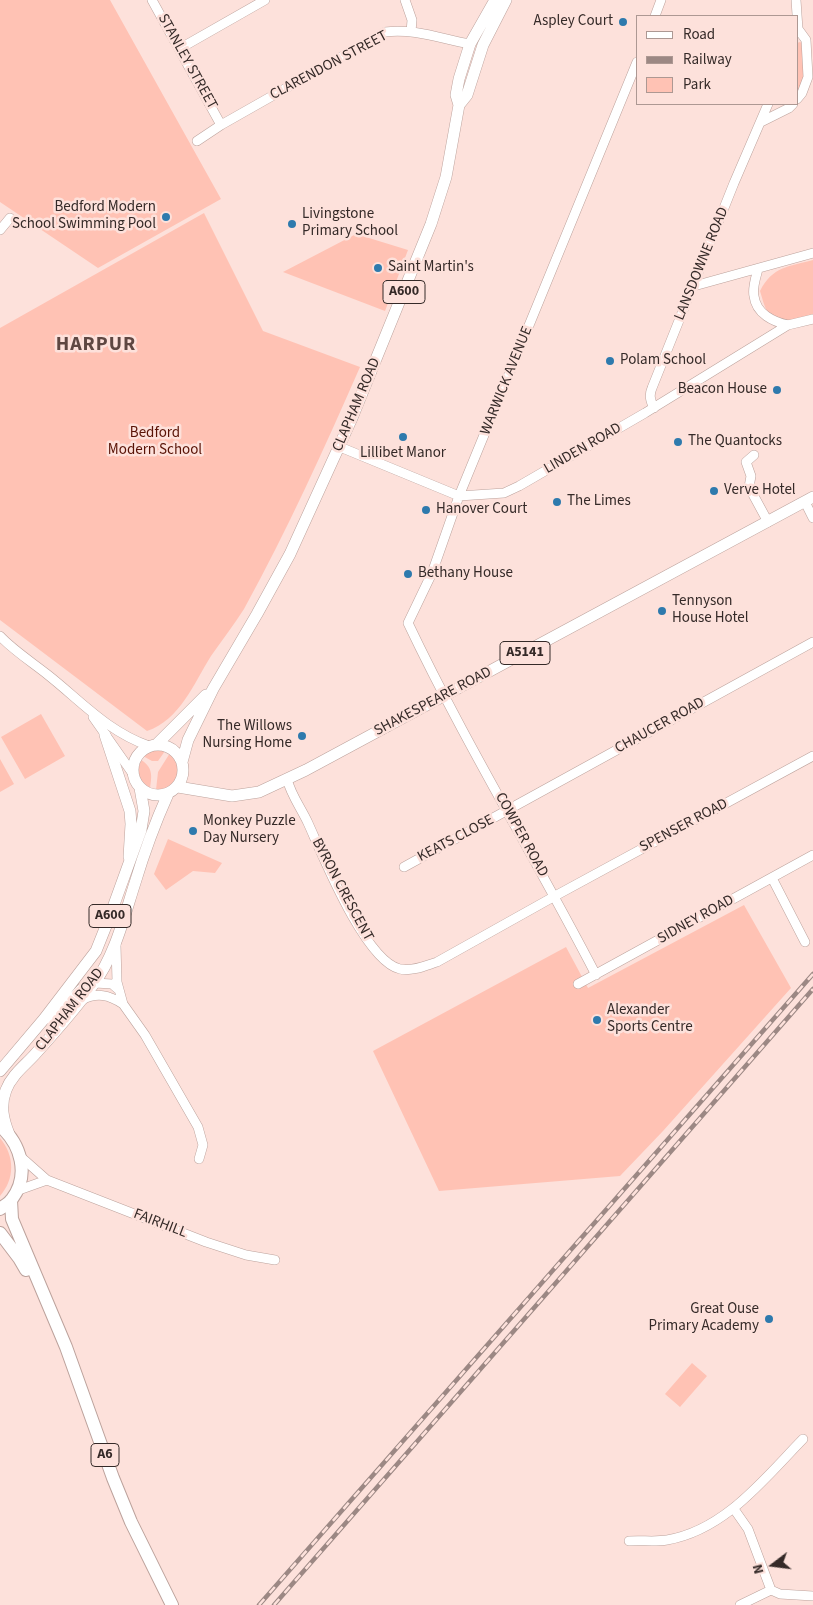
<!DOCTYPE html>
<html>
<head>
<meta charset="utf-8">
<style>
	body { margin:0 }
	#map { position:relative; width:813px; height:1605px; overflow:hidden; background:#fde1db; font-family:"Source Sans 3",sans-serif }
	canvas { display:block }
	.legend { position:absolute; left:636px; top:15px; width:162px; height:90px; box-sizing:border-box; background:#fde1db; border:1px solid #ad9893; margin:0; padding:6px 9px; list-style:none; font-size:15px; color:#352a28 }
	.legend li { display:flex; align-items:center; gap:10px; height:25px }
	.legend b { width:25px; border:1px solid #ad9893 }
	.north { position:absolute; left:748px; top:1540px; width:50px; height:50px; -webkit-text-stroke:4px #fde1db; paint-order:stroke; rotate:255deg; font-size:14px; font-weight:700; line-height:20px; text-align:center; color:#352a28 }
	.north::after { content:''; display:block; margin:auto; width:18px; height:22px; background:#352a28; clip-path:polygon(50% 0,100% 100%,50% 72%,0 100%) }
</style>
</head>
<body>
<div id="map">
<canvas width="813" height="1605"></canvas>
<ul class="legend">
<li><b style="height:6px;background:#fff"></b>Road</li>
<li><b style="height:6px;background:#9c8884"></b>Railway</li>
<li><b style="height:14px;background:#ffc2b4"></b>Park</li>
</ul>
<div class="north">N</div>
</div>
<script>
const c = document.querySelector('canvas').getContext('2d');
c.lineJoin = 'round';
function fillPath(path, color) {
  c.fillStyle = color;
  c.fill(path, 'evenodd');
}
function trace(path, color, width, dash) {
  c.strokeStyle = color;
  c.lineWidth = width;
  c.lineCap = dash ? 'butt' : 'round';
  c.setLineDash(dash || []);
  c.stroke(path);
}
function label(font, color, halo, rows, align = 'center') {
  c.font = font + ' "Source Sans 3",sans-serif';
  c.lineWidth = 5;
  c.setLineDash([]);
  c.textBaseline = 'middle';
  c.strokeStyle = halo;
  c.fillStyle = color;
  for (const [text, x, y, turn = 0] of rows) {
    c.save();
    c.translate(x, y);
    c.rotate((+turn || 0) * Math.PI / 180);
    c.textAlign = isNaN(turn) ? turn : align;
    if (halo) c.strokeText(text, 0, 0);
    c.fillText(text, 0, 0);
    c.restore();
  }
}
fillPath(new Path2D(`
	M0,0h110l111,199 -123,69 -98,-66z
	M800,42l2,1 4,32 -9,21v-53z
	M204,213l59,118 97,36c-36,82 -73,164 -116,242 -10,16 -22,31 -33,47 -17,27 -31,64 -64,75l-147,-111v-292z
	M356,234l52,16 -23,61 -102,-39z
	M813,260v55c-15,4 -34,11 -46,-4 -3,-5 -5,-14 -7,-20 13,-25 28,-24 53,-31z
	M41,714l24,42 -40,23 -24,-42z
	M156,749l9,2 -7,10h-6l-9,-5 7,-5z
	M170,753c14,15 10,37 -14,37l2,-18z
	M0,759l14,25 -14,8z
	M141,760c12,7 11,16 9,28 -11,-6 -14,-16 -9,-28z
	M168,839l54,24 -7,10 -22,-2 -27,19 -12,-16z
	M744,905l47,83 -128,143 -43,45 -181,15 -66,-140 193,-104 22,41z
	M0,1138c15,18 15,41 0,58z
	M692,1363l15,13 -27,31 -15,-13z`), '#ffc2b4');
const minor = new Path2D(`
	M152,0l69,125
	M405,0l7,20 -1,12
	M796,0l2,29 -1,4
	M655,16l6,-16
	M179,49l86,-49
	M797,99l5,-6 6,-16 -2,-37 -8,-11
	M761,122l28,-14 4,-4
	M197,141l24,-16 164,-93c28,-4 57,7 85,12
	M0,230l10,-12
	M758,269c-2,8 -6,19 -4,27 2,18 20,26 34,29
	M694,286l119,-33
	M654,408c-4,-8 -5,-13 -2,-20l82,-205 34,-79
	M340,447l119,49 45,-3 15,-7 126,-73 143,-88 25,-6
	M754,455l-8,7 5,14 -2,11 19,35
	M805,502l8,16
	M0,636c13,14 33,27 48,39 34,27 59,56 101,71
	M93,717l40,57
	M287,779c4,16 14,29 21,44 15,33 57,138 92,146 12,3 27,-4 37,-7l118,-66 258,-140
	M404,867l409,-225
	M772,878l33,64
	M116,945l1,37 6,22 22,31 53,92 5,18 -4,14
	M596,975c-61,-118 -131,-232 -188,-352l24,-50 27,-77 178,-434
	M95,983l17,1 7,6
	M578,984l235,-129
	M82,1000c15,-8 27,-5 41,4
	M21,1157l26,23 159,62 40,13 29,5
	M16,1191l31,-11
	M734,1509l14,20 23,61 9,4 33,2
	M629,1541c12,-1 26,1 38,-1 58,-10 97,-61 136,-101
	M740,1605l31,-15`);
const major = new Path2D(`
	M459,105l-3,-10 3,-16 11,-35 25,-44
	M105,735l25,76 1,13 -2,33
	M133 770a25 25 0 1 1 50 0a25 25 0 1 1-50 0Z
	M156,745l50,-50
	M182,762l6,-22 25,-51 44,-75 33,-60 62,-136 79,-194 15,-47 13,-72 8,-10 16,-50 23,-45
	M178,787l54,9 27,-4 47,-22 507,-273
	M47,1018l14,-7 23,-24
	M0,1071l44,-52 52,-68 12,-30 33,-91 3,-19 -4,-23
	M9,1134c-6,-15 -9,-28 -3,-44 6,-16 21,-26 31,-38 20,-22 39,-44 56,-67 22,-29 31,-68 42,-102 9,-30 20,-60 33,-89`);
const highway = new Path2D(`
	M0,1126c21,18 30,49 12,73 -3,4 -8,7 -12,10
	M11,1200l1,19 54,128 47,131 18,44 41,83
	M0,1233l19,25 7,12`);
trace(minor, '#bca29c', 10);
trace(major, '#bca29c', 12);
trace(highway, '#bca29c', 14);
trace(minor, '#fff', 9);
trace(major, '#fff', 11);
trace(highway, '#fff', 12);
const rail = new Path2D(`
	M259,1605l554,-631
	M274,1605l539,-616`);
trace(rail, '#9c8884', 4.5);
trace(rail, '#fde1db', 2.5, [8]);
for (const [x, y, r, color] of [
	[623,22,5,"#2e7aad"],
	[166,217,5,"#2e7aad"],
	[292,224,5,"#2e7aad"],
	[378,268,5,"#2e7aad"],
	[610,361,5,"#2e7aad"],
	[777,390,5,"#2e7aad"],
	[403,437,5,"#2e7aad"],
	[678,442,5,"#2e7aad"],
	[714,491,5,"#2e7aad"],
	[557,502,5,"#2e7aad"],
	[426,510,5,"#2e7aad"],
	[408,574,5,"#2e7aad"],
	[662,611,5,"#2e7aad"],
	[302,736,5,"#2e7aad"],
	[193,831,5,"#2e7aad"],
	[597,1020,5,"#2e7aad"],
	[769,1319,5,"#2e7aad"]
]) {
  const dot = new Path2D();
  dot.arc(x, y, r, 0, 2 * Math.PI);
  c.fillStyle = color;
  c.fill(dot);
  trace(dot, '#fde1db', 2);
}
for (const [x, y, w] of [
	[404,292,42],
	[525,653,50],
	[110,916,42],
	[105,1455,28]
]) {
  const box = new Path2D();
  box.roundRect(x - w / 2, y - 11.5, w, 23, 4);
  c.fillStyle = '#fde1db';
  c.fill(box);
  trace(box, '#352a28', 1);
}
label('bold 14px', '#352a28', null, [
	["A600",404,292],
	["A5141",525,653],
	["A600",110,916],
	["A6",105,1455]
]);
label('15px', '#352a28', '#fde1db', [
	["Aspley Court",613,22,"right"],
	["Bedford Modern",156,208,"right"],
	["School Swimming Pool",156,225,"right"],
	["Livingstone",302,215],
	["Primary School",302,232],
	["Saint Martin's",388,268],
	["Polam School",620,361],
	["Beacon House",767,390,"right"],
	["The Quantocks",688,442],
	["Lillibet Manor",403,454,"center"],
	["Verve Hotel",724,491],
	["The Limes",567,502],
	["Hanover Court",436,510],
	["Bethany House",418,574],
	["Tennyson",672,602],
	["House Hotel",672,619],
	["The Willows",292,727,"right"],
	["Nursing Home",292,744,"right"],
	["Monkey Puzzle",203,822],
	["Day Nursery",203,839],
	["Alexander",607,1011],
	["Sports Centre",607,1028],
	["Great Ouse",759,1310,"right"],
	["Primary Academy",759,1327,"right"]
], 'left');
label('15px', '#352a28', '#fde1db', [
	["STANLEY STREET",187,62,61],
	["CLARENDON STREET",329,66,-28],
	["LANSDOWNE ROAD",702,264,-68],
	["WARWICK AVENUE",507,381,-68],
	["CLAPHAM ROAD",357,405,-67],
	["LINDEN ROAD",583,449,-30],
	["SHAKESPEARE ROAD",433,702,-28],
	["CHAUCER ROAD",660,726,-29],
	["SPENSER ROAD",684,826,-28],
	["COWPER ROAD",521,835,61],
	["KEATS CLOSE",456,839,-28],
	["BYRON CRESCENT",342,890,62],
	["SIDNEY ROAD",696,920,-29],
	["CLAPHAM ROAD",70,1010,-52],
	["FAIRHILL",160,1224,21]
]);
label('15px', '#591306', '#fde1db', [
	["Bedford",155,434],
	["Modern School",155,451]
]);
c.letterSpacing = '1px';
label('bold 20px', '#5e4742', '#fde1db', [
	["HARPUR",96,346]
]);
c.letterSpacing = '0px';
</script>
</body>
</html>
